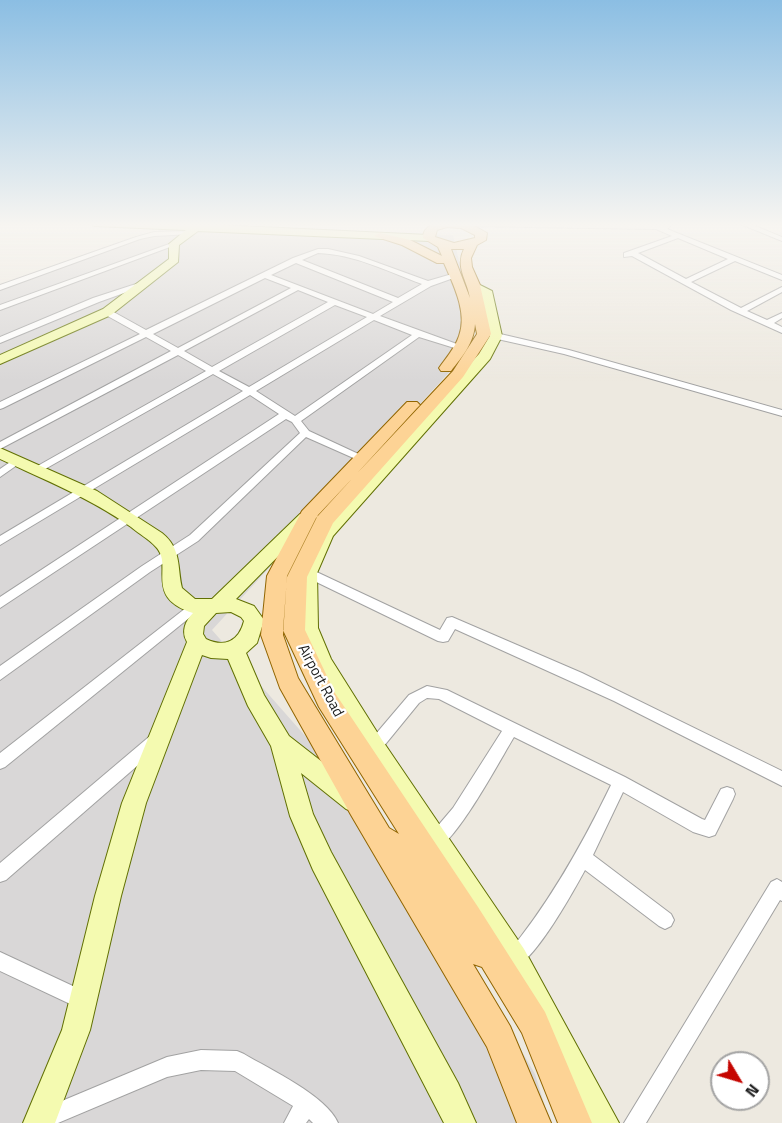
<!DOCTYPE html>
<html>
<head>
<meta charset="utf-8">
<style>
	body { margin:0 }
	#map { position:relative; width:782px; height:1123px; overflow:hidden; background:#ede9e0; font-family:"Titillium Web",sans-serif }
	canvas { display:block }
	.north { position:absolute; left:710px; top:1051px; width:60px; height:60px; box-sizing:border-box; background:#fff; border:2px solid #a4a4a4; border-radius:50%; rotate:128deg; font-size:16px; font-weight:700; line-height:24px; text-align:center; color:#1b1b1b }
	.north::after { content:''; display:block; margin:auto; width:21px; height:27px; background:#c50500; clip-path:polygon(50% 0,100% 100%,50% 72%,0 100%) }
</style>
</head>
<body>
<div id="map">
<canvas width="782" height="1123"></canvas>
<div class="north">N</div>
</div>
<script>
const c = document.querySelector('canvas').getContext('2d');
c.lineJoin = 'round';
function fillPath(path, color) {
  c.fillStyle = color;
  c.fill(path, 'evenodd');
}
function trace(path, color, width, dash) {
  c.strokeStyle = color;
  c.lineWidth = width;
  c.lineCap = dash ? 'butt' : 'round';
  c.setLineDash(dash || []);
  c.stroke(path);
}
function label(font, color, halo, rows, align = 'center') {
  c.font = font + ' "Titillium Web",sans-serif';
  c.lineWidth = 4.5;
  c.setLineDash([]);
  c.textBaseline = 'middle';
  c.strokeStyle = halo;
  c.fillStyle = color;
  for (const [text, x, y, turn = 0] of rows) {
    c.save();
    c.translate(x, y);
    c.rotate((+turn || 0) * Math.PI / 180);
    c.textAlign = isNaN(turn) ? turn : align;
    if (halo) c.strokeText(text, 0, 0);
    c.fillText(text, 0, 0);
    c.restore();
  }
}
fillPath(new Path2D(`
	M179,223l274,12 21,90 -8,29 -254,276 189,215 134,229 15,49h-550v-834z`), '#d9d7d7');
const street = new Path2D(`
	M465,223h208l-6,6 115,46v5l-47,-19 -44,21 50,26 41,-21v5l-35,19 20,9 15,-7v5l-8,5 8,4v6l-51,-23 -99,-54 -8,1v-4l48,-17 -16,-7 -188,-3zM678,238l50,21 -42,20 -48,-26z
	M738,223h10l34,14v4z
	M190,231l3,2 -1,1 -38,2 -14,3 -140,51v-5l136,-48 18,-5z
	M172,243l6,1 -178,66v-5z
	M318,249h10l31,7 69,25 31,-9v4l-28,10 -51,30 85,31 -4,3 -42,-13 -118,84 8,10 58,27 -5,3 -4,-1 -52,-23 -108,104 -48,31 -150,108v-14l142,-100 48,-31 110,-102 -8,-11 -6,-3 -286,189v-11l279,-183 -29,-19 -250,150v-9l243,-145 -30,-17 -175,99 -5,-3 1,-2 172,-97 -28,-16 -178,94v-7l171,-91 -25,-14 -143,71 -3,1v-7l140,-68 -36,-20v-4h6l36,20 147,-72zM318,253c36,1 71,19 104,31l-24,14 -96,-38zM296,263l97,39 -20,12 -102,-39zM265,278l26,10 -113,60 -25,-14zM298,290l30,12 -116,65 -28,-16zM335,305l32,12 -118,70 -30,-16zM374,320l38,15 -117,81 -39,-25z
	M142,282l7,2 -50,18 -99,41v-6l93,-39z
	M496,333l73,17 213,60v6l-218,-62 -71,-16v-4z
	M16,458l4,1 1,2 -1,2 -20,14v-8z
	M308,568l132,62 7,-12 5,-1 130,56 200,98v15l-168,-85 -159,-72 -7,12 -5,1 -5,-1 -134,-65 -2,-3 2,-3z
	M195,602l4,2 2,3 -2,3 -194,157 -5,2v-16l191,-149z
	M427,686l20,4 178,87 77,42 3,1 16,-31 6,-2 6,2 2,5 -2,5 -18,36 -6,2 -16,-5 -70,-40 -30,63 78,59 3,6 -3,6 -6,3 -6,-3 -74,-56c-12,22 -49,89 -71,98l-6,-3 -3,-6 3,-6c42,-51 74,-108 103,-168l-97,-48c-14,23 -57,104 -78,112l-6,-2 -2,-6 2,-6 23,-27 49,-77 -63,-32 -12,-1 -8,5 -40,49 -5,2 -5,-2 -2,-5 2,-5 40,-47z
	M155,734l5,2 2,5 -2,5 -154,134 -6,2v-19l150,-127z
	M777,879l5,3v19l-2,-1 -134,223h-22l147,-241z
	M0,952l90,42 2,7 -2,7 -7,2 -83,-39z
	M201,1050l36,1 7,3c25,15 83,42 94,69h-25l-4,-4 -3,4h-22l9,-17 -58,-35 -34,-1 -34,7 -109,46h-21l-2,-5 3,-7 129,-54z`);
const secondary = new Path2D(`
	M89,223l108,1 232,11 5,3 -5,3 -231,-10 -19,14 -1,17 -67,53 -111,49v-9l103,-46 66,-50v-15l17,-14 -92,-4z
	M474,282l18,9 10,45 -12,23 -157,177 -16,37 1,55 13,31 51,81 142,209 95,174h-33l-82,-154 -138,-215 -50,-85 -18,-41 1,-55 21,-44 159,-175 11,-18 -9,-43 -13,-8z
	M0,448l97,43 65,42c20,16 15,34 20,55l13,11h17l88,-85h12l2,4 -2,4 -76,77 18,7 10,14 -7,23 -11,10 18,42 25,41 73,57 4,8 -4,8 -8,3 -8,-3 -45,-36 12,41 18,38 127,231 18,40h-32l-131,-253 -23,-54 -19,-70 -23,-40 -20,-47 -17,-1 -9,-3 -56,148 -25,93 -31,134 -35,93h-32l39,-93 33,-134 27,-93 65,-161c-6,-10 -2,-21 6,-29 -50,-16 -19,-47 -37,-66 -7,-8 -17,-13 -25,-20 -41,-29 -86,-47 -131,-68zM231,612l10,5 3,4c-5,20 -19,27 -38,18l-3,-5 1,-8 12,-13z`);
const primary = new Path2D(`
	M437,223h32l18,10 -1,7 -9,5 -6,13 1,9 8,18 11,49 -28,43 -130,146 -26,54 -2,53 30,63 143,214 67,105 47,111h-34l-36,-90 -40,-66 -9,-3 37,62 41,97h-34l-30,-76 -136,-232 -71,-127 -19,-53 6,-59 35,-65 105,-109h10l3,3 -3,3 -101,110 -29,58 -4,59 15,43 91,150 10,6 -80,-127 -36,-77 4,-53 31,-62 135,-144 24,-37 -2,-10c-1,19 -13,33 -24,47h-10l-2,-3c7,-10 16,-20 20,-32 9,-23 -6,-52 -15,-73h-7l-35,-18 -28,-9 6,-3 30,7 32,16 -4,-9 -15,-9c0,-9 6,-12 14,-15zM447,227l14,1 14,7v3l-21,5 -19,-6 2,-7zM451,249h13c-9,18 3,31 6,49z`);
trace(street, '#a2a2a2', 2);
trace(secondary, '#617003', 2);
trace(primary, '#916500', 2);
fillPath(street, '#fff');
fillPath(secondary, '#f4fab0');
fillPath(primary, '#fdd395');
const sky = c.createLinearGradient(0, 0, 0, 381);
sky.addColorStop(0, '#8bbee3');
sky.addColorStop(0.59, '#f7f5f1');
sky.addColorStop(1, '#f7f5f100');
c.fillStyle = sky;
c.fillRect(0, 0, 782, 381);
label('15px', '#1b1b1b', '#fff', [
	["Airport Road",320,681,62]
]);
</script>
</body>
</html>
